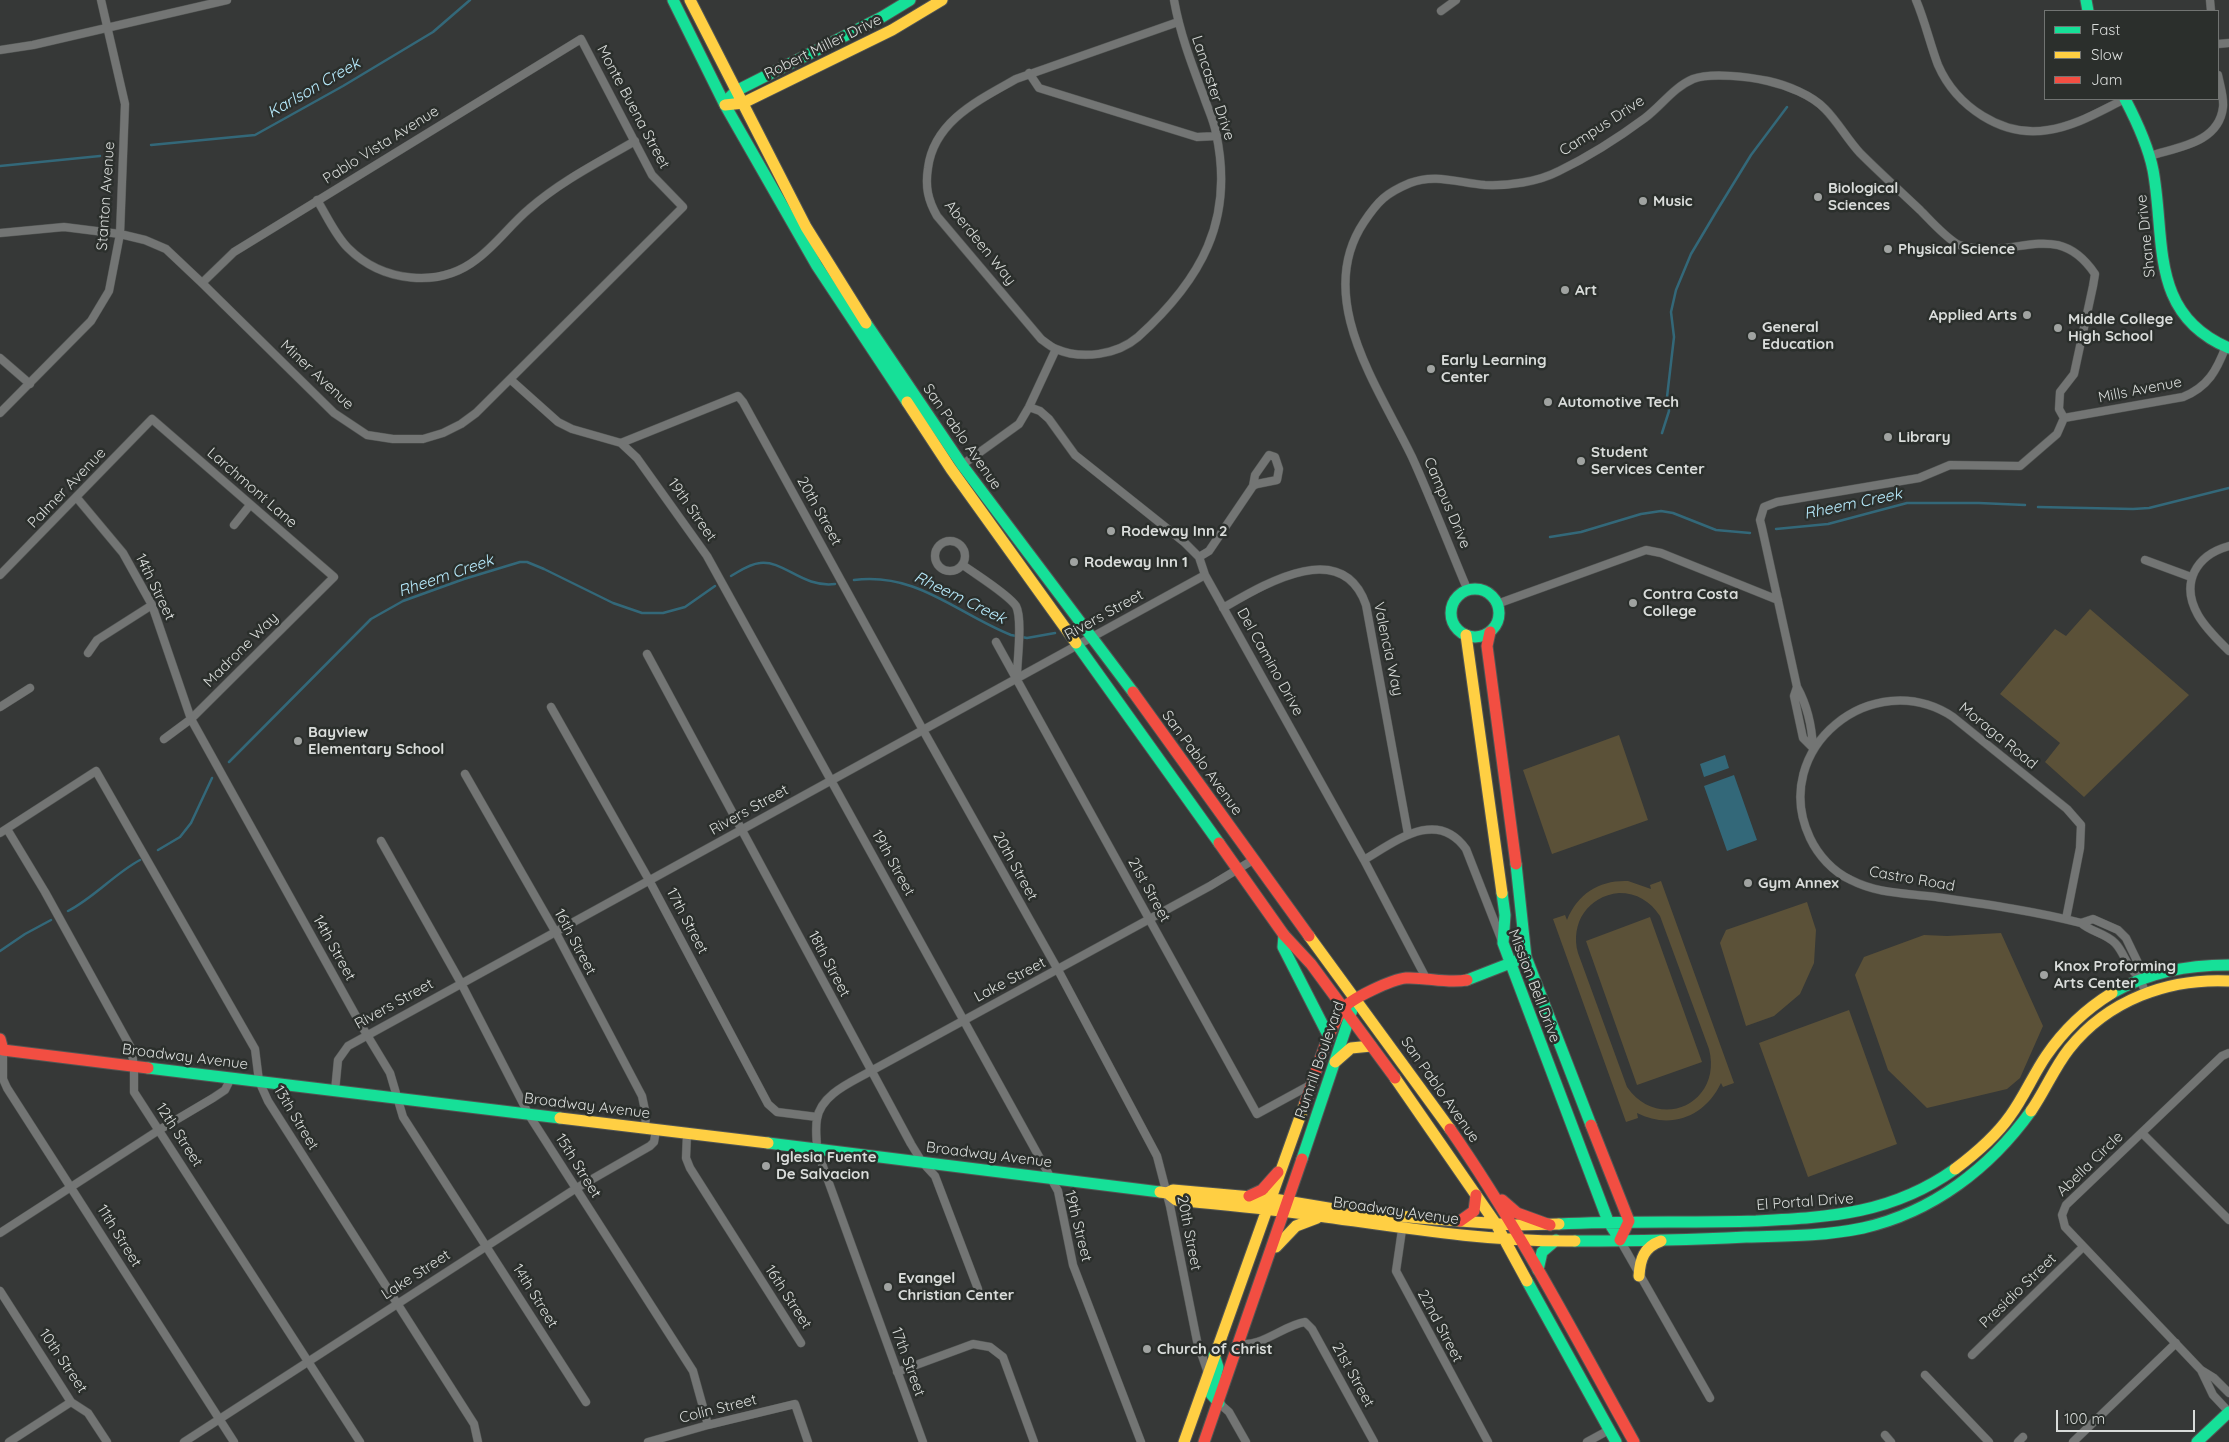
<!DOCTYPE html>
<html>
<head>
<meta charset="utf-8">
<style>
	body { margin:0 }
	#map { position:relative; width:2229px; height:1442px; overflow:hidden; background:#363837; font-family:Quicksand,sans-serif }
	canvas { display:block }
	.legend { position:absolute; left:2044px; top:10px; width:175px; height:90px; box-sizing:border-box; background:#2b2f2c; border:1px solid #717472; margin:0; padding:6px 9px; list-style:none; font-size:15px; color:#d9dcda }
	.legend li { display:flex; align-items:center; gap:10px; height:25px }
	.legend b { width:25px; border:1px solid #717472 }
	.scale { position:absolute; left:2056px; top:1410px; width:139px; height:22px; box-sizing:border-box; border:2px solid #d9dcda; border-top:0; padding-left:6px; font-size:15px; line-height:18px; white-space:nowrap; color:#d9dcda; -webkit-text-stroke:4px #2b2f2c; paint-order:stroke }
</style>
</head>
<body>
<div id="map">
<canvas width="2229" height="1442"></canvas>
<ul class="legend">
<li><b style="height:6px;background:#16e098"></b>Fast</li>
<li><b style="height:6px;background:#ffcf43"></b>Slow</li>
<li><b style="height:6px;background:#f24e42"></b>Jam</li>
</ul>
<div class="scale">100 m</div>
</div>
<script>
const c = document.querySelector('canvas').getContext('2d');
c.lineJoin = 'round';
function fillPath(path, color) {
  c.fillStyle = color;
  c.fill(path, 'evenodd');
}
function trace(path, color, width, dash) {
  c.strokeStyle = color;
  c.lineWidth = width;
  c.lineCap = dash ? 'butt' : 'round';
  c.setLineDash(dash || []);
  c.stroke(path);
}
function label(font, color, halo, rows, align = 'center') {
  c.font = font + ' Quicksand,sans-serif';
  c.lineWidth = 5;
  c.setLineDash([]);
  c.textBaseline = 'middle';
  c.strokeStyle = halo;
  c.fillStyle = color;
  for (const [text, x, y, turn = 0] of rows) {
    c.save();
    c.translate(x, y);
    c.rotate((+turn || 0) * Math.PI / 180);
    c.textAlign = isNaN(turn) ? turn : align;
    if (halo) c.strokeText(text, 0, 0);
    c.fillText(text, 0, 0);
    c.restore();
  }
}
fillPath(new Path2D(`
	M2090,609l99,86 -105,102 -39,-35 15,-19 -60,-49 55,-65 11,7z
	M1619,735l29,85 -96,34 -29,-84z
	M1628,881l23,8 -1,-4 11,-4 73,202 -11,4 -2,-4c-16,34 -51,47 -84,30l1,5 -12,4 -73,-203 12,-4 2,5c11,-27 33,-40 61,-39zM1619,893c18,0 31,8 41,23l49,133c14,54 -50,84 -82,38l-49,-134c-8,-30 10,-57 41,-60z
	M1807,902l9,28 -2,33 -14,31 -26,22 -28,10 -26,-83 6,-13z
	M1650,917l52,145 -65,23 -51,-144z
	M2001,933l42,93 -23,52 -13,11 -80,19 -39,-38 -33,-95 9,-18 60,-22 23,1z
	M1849,1010l48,134 -89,33 -49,-134z`), '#5b5138');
fillPath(new Path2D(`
	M1725,755l4,13 -25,9 -4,-13z
	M1734,775l23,65 -30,11 -23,-65z`), '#336879');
trace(new Path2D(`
	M151,145l104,-10 88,-49 90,-54 37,-32
	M0,166l100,-10
	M1662,433l7,-22 -2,-14 7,-60 -3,-25 5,-22 15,-36 25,-42 35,-57 36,-48
	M2038,507l95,2 16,-1 80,-20
	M1776,529l52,-5 79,-21h72l46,2
	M1550,537l31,-5 60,-18 20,-3 12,2 43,17 34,3
	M731,576c9,-5 18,-12 29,-13 24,-3 42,25 75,21
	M854,580c63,-8 102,33 157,55l16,3 28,-5
	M229,762l142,-143 32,-18 61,-22 56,-17h7l17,7 69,34 29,10h21l22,-6 30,-21
	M158,850l22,-13 11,-14 21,-45
	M68,911c27,-14 46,-37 72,-51
	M0,951l25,-17 26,-14`), '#336879', 2.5);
const street = new Path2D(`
	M1174,0c6,34 18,65 30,97 4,12 10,24 12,36 19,87 -15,147 -78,204 -21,18 -56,23 -82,12 -5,-2 -11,-7 -15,-10l-104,-123c-9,-16 -12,-29 -9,-48 6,-47 51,-68 88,-89l162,-57
	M1916,0c9,21 14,44 22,65 18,41 64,73 110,65 28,-4 52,-19 77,-31
	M2210,0l1,11
	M1441,11l15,-11
	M2218,44l11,-1
	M0,50l33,-5 194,-45
	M1029,73l10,15 158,49 20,-1
	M2150,156c28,-9 69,-13 73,-49 1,-10 -3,-22 -5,-32
	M317,200c10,16 18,35 31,48 34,34 91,41 129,11 19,-14 34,-35 52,-50 32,-28 70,-47 106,-68
	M0,233l64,-6 56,7 25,6 21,9 36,34 132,130 33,22 26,4h30l20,-6 18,-9 15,-11 207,-206 -31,-32 -71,-136 -347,213 -32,31
	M0,358l30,26
	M511,380l47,42 14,7 49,14 16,15 70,98 351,635 15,74 68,177
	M1029,407l11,4 9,8 26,36 109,87 15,15 6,18 159,285 63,120
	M0,413l91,-92 18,-30 11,-57 5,-130 -24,-104
	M2064,418l119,-21c25,-10 34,-27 43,-51
	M621,443l117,-47 5,6 180,328 135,240 99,186 13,50 27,135 11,32
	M962,465l57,-41 10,-17 27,-58
	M77,498l46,55 29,52 39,114 170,306 29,48 13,44 183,285
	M234,525l16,-20
	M935 556a15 15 0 1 1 30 0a15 15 0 1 1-30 0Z
	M2229,546c-33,9 -49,37 -31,69 8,14 20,25 31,36
	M1199,557l10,-6 44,-65 2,-11 14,-20 6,2 4,12 -2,11 -20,4 -4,2
	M2145,560l46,17
	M963,565c12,9 45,29 53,41 7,13 1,55 1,70
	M0,575l152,-156 182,158 -143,142 -27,20
	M1468,591c-19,-45 -36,-90 -56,-134 -33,-69 -99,-159 -48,-235 14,-21 22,-29 46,-39 25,-10 49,0 75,2 23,1 53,-3 74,-14 29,-14 59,-33 86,-53 16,-12 29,-31 48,-39 18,-7 57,-2 75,2 18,4 44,14 57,28 13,13 22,30 35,44 19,19 40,38 60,57 11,11 23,25 37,34 5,3 12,3 18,4 47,7 84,-27 120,26l-2,12 -19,88 -14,18 -1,17 5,9
	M1497,604l149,-54 15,3 117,47
	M1223,608c40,-23 119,-72 143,-3l42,229
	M996,642l261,472 55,-30
	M88,653l9,-13 55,-35
	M647,654l264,490 11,18 13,14 43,113
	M1797,687l-3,9 9,42 10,10
	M0,707l30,-19
	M551,707l98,173 119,224 9,8 40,5
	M1813,748c-1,-21 -6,-43 -16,-61l-35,-159 -2,-8 4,-13 13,-5 142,-24 31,-13 70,1 37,-32 7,-16
	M465,774l90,157 87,165 4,19 -1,13
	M7,829l38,63 86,156 3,18v26l226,350
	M0,833l96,-62 159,278 4,32 9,20 206,323 4,18
	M381,841l80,142 68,132 164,256 15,54
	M1364,860c32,-19 73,-52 102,-11l36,92
	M2066,919l14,-71 1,-23 -14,-16 -114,-92c-80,-53 -185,32 -143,121 8,17 23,34 41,42 27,14 55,13 85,17 48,7 98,14 145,26 10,9 24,10 34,20 10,10 11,25 23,32
	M2081,923l12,-4 25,11 8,8 14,29 -2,8 8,18
	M3,1050v29l4,9 227,354
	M2229,1053l-7,3 -156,149 -4,10 3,12 136,143 13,8 15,15
	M335,1091l3,-31 10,-14 857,-471
	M2142,1133l87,87
	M687,1134l-1,24 4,10 111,175
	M1404,1216l-8,55 92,171
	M0,1233l159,-103 54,-32 12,-8 6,-12
	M1620,1240l90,158
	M0,1291l71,111 17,11 19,29
	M1239,1343c20,6 45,-18 66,-21l7,7 62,113
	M1972,1355l111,-108
	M2201,1370l12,25 16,17
	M897,1372l76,-28 17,3 13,10 31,85
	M1925,1375l64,67
	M1219,1403l10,9 17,30
	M1885,1435l6,7
	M9,1442l62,-40
	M184,1442l391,-253 75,-43 4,-4 2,-12
	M648,1442l60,-17 87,-21 13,38
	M923,1442l-106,-292c0,-10 -2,-21 0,-31 4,-25 35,-37 54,-48l339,-185 43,-26
	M1587,1442l22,-12
	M2018,1442l5,-5
	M2073,1442l103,-99`);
const fast = new Path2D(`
	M673,0l52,105 92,161 90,136
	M2086,0l2,11
	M730,97l6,-6 146,-74 28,-17
	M2125,99c12,23 23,46 28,71 13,69 -5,144 76,178
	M866,323l96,142 171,227
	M1451 613a24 24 0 1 1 48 0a24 24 0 1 1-48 0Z
	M1076,643l143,200
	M1516,864l10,93 65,168
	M1502,893l3,22 -2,28 105,278 12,19
	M1284,935l-1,12 46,90
	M1467,980l59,-23
	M2112,993c37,-21 75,-28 117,-28
	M148,1068l412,50
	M768,1143l392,49
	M1302,1159l50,-149
	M1559,1224c66,-3 131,-1 197,-3 75,-4 136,-7 199,-52
	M1575,1241c57,0 114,-1 171,-4 39,-1 79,-1 117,-9 70,-16 127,-60 168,-117
	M1538,1270l4,-18 14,-12
	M1527,1281l89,161
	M1214,1355l4,12 -7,27 8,9
	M2197,1442l32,-30`);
const slow = new Path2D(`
	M690,0l116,227 60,96
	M725,105l18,-2 149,-73 50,-30
	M907,402l44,67 125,174
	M1466,635l36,258
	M1309,936l141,193
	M1335,1062l16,-14 20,-2
	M1395,1078l101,146 31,57
	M2031,1111c14,-20 23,-43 38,-62 39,-49 99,-71 160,-68
	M560,1118l208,25
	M1955,1169c20,-15 41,-33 55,-53 14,-19 23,-41 36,-60 17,-25 40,-47 66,-63
	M1160,1192l7,1 9,7c48,5 96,9 143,16 86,12 169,26 256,25
	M1167,1193l6,-3 101,9 66,11 79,8 96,7 44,-1
	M1276,1247l20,-21 21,-8
	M1639,1276c1,-17 5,-29 22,-35
	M1184,1442l121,-339`);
const jam = new Path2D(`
	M1490,632l-3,14 29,218
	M1133,692l176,244
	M1219,843l65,92 27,29 84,114
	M0,1039l3,11 145,18
	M1305,1103c11,-30 20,-65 37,-93 7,-11 51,-31 64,-32 21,-1 41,6 61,2
	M1591,1125l38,96 -9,19
	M1450,1129c69,99 125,207 184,313
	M1249,1196l13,-6 16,-18
	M1502,1200l15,13 33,12
	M1460,1221l14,-10 2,-16
	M1204,1442l98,-283`);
trace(street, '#525553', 9);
trace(fast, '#525553', 13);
trace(slow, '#525553', 13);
trace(jam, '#525553', 13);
trace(street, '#737574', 8);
trace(fast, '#16e098', 11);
trace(slow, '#ffcf43', 11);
trace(jam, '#f24e42', 11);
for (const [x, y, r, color] of [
	[1818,197,5,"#a0a3a1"],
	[1643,201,5,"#a0a3a1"],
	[1888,249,5,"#a0a3a1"],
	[1565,290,5,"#a0a3a1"],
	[2027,315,5,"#a0a3a1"],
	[2058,328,5,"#a0a3a1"],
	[1752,336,5,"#a0a3a1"],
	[1431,369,5,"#a0a3a1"],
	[1548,402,5,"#a0a3a1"],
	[1888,437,5,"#a0a3a1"],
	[1581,461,5,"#a0a3a1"],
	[1111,531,5,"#a0a3a1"],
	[1074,562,5,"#a0a3a1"],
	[1633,603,5,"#a0a3a1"],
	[298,741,5,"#a0a3a1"],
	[1748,883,5,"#a0a3a1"],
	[2044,975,5,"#a0a3a1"],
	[766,1166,5,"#a0a3a1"],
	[888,1287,5,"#a0a3a1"],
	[1147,1349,5,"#a0a3a1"]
]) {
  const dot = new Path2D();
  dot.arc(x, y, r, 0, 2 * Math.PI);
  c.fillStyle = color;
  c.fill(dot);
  trace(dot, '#2b2f2c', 2);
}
label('15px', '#d9dcda', '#2b2f2c', [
	["Robert Miller Drive",823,47,-26],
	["Lancaster Drive",1213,88,72],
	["Monte Buena Street",633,107,62],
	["Campus Drive",1602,126,-33],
	["Pablo Vista Avenue",381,145,-32],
	["Stanton Avenue",106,196,-86],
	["Shane Drive",2146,236,-96],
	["Aberdeen Way",980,243,51],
	["Miner Avenue",317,375,43],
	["Mills Avenue",2140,390,-11],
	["San Pablo Avenue",962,437,55],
	["Palmer Avenue",67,488,-46],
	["Larchmont Lane",252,488,41],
	["Campus Drive",1447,503,67],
	["19th Street",692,510,55],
	["20th Street",819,511,61],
	["14th Street",155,587,64],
	["Rivers Street",1104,615,-29],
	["Valencia Way",1388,649,78],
	["Madrone Way",241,650,-45],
	["Del Camino Drive",1270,662,61],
	["Moraga Road",1998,736,39],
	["San Pablo Avenue",1202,763,54],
	["Rivers Street",749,810,-29],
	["19th Street",893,863,61],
	["20th Street",1015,866,61],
	["Castro Road",1912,879,10],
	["21st Street",1149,890,61],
	["17th Street",687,921,62],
	["16th Street",575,942,62],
	["14th Street",334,948,61],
	["18th Street",829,964,62],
	["Lake Street",1010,980,-28],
	["Mission Bell Drive",1534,986,69],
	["Rivers Street",394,1004,-29],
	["Broadway Avenue",185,1057,7],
	["Rumrill Boulevard",1320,1060,-71],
	["San Pablo Avenue",1440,1090,55],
	["Broadway Avenue",587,1106,7],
	["13th Street",296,1118,59],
	["12th Street",179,1135,57],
	["Broadway Avenue",989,1155,7],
	["Abella Circle",2090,1164,-44],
	["15th Street",578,1166,58],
	["El Portal Drive",1805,1202,-4],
	["Broadway Avenue",1396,1211,8],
	["19th Street",1078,1226,76],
	["20th Street",1189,1233,79],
	["11th Street",119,1236,58],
	["Lake Street",416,1275,-33],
	["Presidio Street",2018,1291,-44],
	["14th Street",535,1296,58],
	["16th Street",788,1297,57],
	["22nd Street",1440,1326,62],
	["10th Street",63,1361,56],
	["17th Street",908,1362,70],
	["21st Street",1353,1375,61],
	["Colin Street",718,1409,-14]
]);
label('bold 15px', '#d9dcda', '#2b2f2c', [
	["Biological",1828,188],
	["Sciences",1828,205],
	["Music",1653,201],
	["Physical Science",1898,249],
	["Art",1575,290],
	["Applied Arts",2017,315,"right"],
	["Middle College",2068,319],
	["High School",2068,336],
	["General",1762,327],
	["Education",1762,344],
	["Early Learning",1441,360],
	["Center",1441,377],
	["Automotive Tech",1558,402],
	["Library",1898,437],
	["Student",1591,452],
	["Services Center",1591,469],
	["Rodeway Inn 2",1121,531],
	["Rodeway Inn 1",1084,562],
	["Contra Costa",1643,594],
	["College",1643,611],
	["Bayview",308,732],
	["Elementary School",308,749],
	["Gym Annex",1758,883],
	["Knox Proforming",2054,966],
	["Arts Center",2054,983],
	["Iglesia Fuente",776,1157],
	["De Salvacion",776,1174],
	["Evangel",898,1278],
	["Christian Center",898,1295],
	["Church of Christ",1157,1349]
], 'left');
label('italic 16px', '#b8ecfe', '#2b2f2c', [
	["Karlson Creek",314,88,-30],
	["Rheem Creek",1853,504,-12],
	["Rheem Creek",446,576,-19],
	["Rheem Creek",960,598,26]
]);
</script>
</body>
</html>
